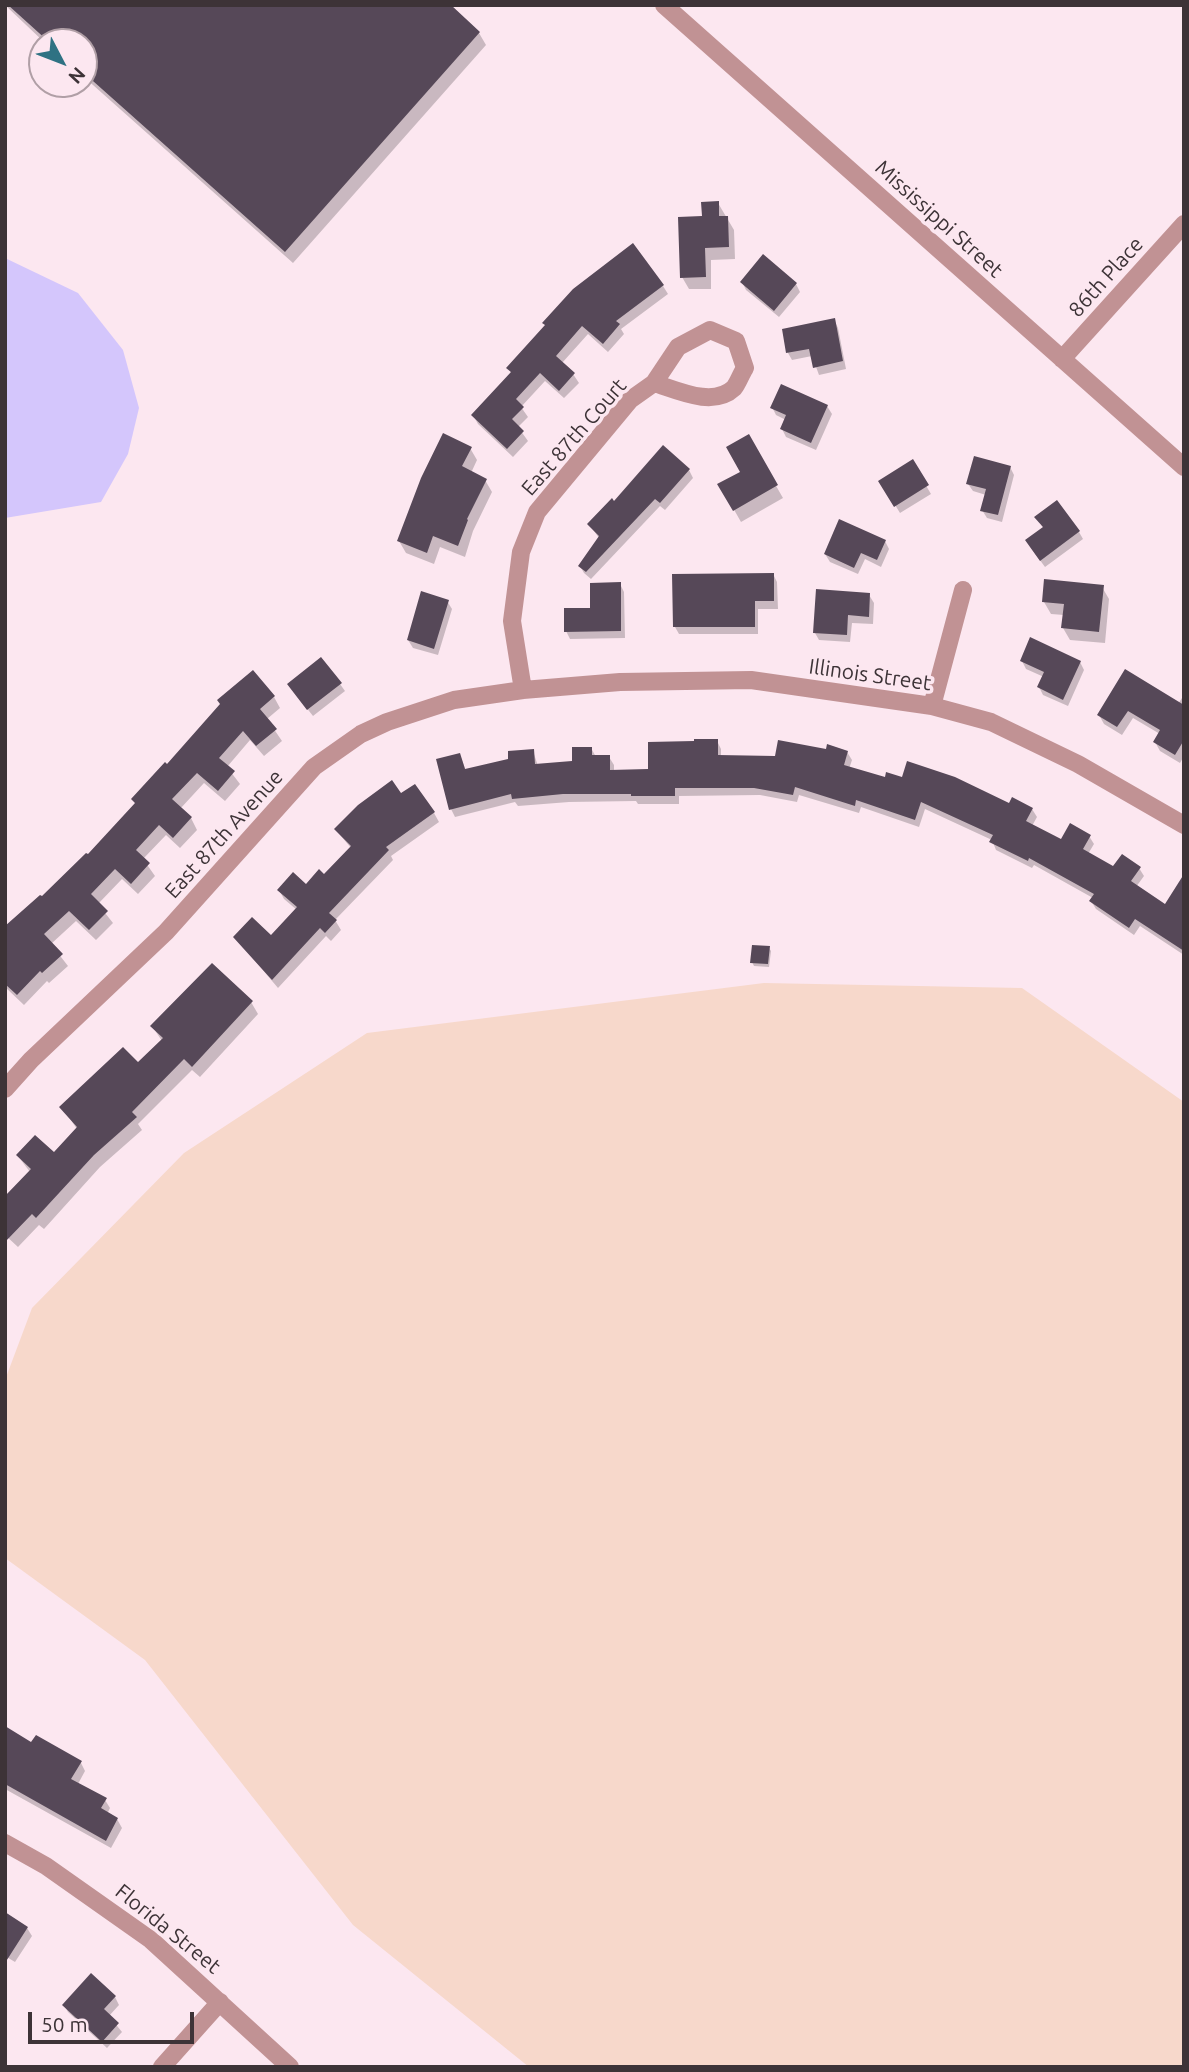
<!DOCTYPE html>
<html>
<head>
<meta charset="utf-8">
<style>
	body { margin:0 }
	#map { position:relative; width:1189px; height:2072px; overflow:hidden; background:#fce7f0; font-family:Ubuntu,sans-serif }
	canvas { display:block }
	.frame { position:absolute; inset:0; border:7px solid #3d3337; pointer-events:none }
	.north { position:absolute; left:28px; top:28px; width:70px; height:70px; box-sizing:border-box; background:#fce7f0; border:2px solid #b09fa6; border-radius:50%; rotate:132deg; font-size:19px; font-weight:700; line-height:28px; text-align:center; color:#3d3337 }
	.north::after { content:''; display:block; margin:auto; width:24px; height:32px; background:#2f7283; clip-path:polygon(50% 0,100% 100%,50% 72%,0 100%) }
	.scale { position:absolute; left:28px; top:2012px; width:166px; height:32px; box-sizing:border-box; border:4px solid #3d3337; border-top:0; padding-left:9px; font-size:21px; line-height:24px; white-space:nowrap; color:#3d3337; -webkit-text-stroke:5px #fce7f0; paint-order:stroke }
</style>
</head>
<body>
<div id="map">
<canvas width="1189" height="2072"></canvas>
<div class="frame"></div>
<div class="north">N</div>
<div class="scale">50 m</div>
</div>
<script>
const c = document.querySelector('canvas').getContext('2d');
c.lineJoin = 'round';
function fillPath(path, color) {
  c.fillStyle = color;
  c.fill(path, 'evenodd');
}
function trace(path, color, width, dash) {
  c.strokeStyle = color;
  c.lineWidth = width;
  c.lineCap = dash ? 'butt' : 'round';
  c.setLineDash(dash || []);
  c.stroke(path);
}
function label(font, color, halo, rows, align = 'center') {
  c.font = font + ' Ubuntu,sans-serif';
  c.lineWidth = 7;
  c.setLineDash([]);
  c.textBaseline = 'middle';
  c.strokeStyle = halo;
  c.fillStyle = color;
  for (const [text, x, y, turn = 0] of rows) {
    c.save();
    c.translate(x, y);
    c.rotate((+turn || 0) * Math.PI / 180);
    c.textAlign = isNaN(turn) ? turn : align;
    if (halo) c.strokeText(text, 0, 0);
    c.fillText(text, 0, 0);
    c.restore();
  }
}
fillPath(new Path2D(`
	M764,983l258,5 162,114v961l-2,4h-653l-176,-142 -208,-265 -140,-102v-178l27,-72 152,-155 183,-120z`), '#f7d8cb');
fillPath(new Path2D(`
	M5,258l73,35 45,57 16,58 -11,46 -27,48 -96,16z`), '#d4c6fc');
fillPath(new Path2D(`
	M5,5h443l31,28 7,12 -193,218 -209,-186v-35h-40z
	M718,203l16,27 1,29 -24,1v29h-22l-7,-12 22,-59z
	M742,282l54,2 4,8 -21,25 -33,-27z
	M663,286l5,8 -47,35 3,5 -16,18 -20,-18 -26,29 11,11 6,9 -15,15 -19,-17 -24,26 7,10 -10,10 10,14 -15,16 -35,-33 -5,-9 39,-41 -4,-6 39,-42z
	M834,320l4,8 8,41 -27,6 -7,-19 -20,4 -4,-7 -4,-23z
	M827,406l5,8 -16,36 -30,-13 -4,-8 4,-9 -10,-5 -4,-8z
	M748,437l35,61 -42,24 -21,-37 22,-13z
	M470,448l7,12 -6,13 14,7 7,12 -19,39 -8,26 -25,-10 -6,17 -28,-11 -7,-12z
	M912,462l19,32 -31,19 -19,-31z
	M1010,467l4,8 -12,47 -15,-4 -5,-8 4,-15 -13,-4 -5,-7z
	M689,470l4,8 -28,32 -5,-4 -69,73 -7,-6 -4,-7 19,-28 -10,-14 25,-21z
	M1041,525l38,7 4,7 -38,28 -14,-19 13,-20z
	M885,541l4,8 -8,18 -16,-8 -7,15 -28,-12 -5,-8z
	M773,574l4,8 1,27h-20v25h-79l-4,-7z
	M620,584l4,8 1,46 -55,1 -4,-8z
	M1102,587l7,12 -4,44 -35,-3 -7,-12 1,-13 -13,-1 -7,-12z
	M869,595l5,8 -1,21 -21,-1 -2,19 -31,-2 -4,-7z
	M447,601l5,8 -14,46 -25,-7 -5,-8z
	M1022,661l58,1 4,8 -16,36 -25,-11 -4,-8 5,-10 -18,-8z
	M340,684l5,7 -32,25 -19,-24z
	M274,697l6,11 -13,11 15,22 -18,15 -14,-16 -23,27 13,17 -15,17 -21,-18 -24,26 11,9 6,12 -17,18 -14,-13 -23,24 12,17 -17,18 -16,-15 -24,25 15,19 -17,17 -20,-19 -25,23 17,22 -19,17 -2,-2 -23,24 -19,-18v-60l37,-28 46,-42 48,-52 -3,-6 34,-33z
	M1182,698l2,58 -4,7 -20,-12 -5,-9 5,-8 -27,-16 -11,17 -18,-11 -5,-9 79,-11z
	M717,741l4,8v8l56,1 70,-6 5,8 -3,9 37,10 146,30 5,8 -5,9 29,15 28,-5 5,8 -6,10 26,15 25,-1 5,8 -8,11 29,19 19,-14v63l-44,-29 -6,9 -38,-26 -5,-8 2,-3 -59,-33 -2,3 -36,-18 -4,-10 -67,-31 -6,18 -58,-20 -2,6 -60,-18 -2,7 -37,-7 -81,1v8h-41l-2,-3 -67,1 -51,4 -3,-4 -60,15 -4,-8 9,-54 6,16 44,-11 23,-9 5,15 36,-3 17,-15 5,9h13l5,8v6h36z
	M401,796l33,17 5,9 -48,34 2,4 -58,60 6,10 -10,11 -5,-5 -48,52 -43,-51 36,1 26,-28 -13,-11 -5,-9 27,-4 18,-9 27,-29 -15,-18z
	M769,948l2,3 -2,16 -15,-1 -2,-4z
	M251,1002l7,12 -58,63 -8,-7 -54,54 4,6 -42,37 -56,62 -5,-4 -21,22 -13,-12v-39l2,1 23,-25 -12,-16 36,-1 23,-26 -15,-22 76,-42 24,-24 -10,-15z
	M5,1728l27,16 49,19 4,8 -7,13 27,16 5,8 -3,6 10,5 5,9 -11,20 -106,-59z
	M27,1928l5,8 -17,26 -10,-6z
	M91,1975l24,22 4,8 -10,11 13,16 -15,16 -39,-36 -4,-7z`), '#0003');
fillPath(new Path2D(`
	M8,5h443l29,27 -195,220 -201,-179v-31h-35z
	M719,201v15h9l1,31 -24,1 1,29 -26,1 -2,-61 24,-1 -1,-14z
	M633,243l31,42 -48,36 4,3 -17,20 -21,-18 -26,30 19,17 -16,18 -19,-18 -24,26 8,8 -12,12 12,12 -17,18 -36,-34 40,-43 -5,-4 39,-43 -3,-2 31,-34z
	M763,254l34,29 -23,28 -34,-29z
	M835,318l8,43 -30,7 -4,-19 -23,4 -4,-24z
	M781,384l47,21 -17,38 -31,-14 6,-14 -16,-7z
	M443,433l29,14 -10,19 25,13 -20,40 1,1 -10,26 -25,-10 -6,17 -30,-12 24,-63z
	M749,434l29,51 -45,26 -16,-27 23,-12 -14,-25z
	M663,445l27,24 -30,34 -5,-4 -69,73 -8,-6 21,-30 -12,-12 25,-26 2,3z
	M974,456l37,10 -13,49 -18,-4 6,-22 -20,-5z
	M913,459l16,26 -35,22 -16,-26z
	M1057,500l23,31 -40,30 -15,-21 18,-13 -9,-10z
	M839,519l47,21 -9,20 -16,-7 -7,15 -30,-14z
	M774,573v28h-19v26h-82l-1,-53z
	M1044,579l60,6 -5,47 -38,-4 3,-24 -22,-2z
	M621,582v49l-57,1v-24h26v-25z
	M816,589l54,4 -1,24 -21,-2 -1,20 -34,-2z
	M421,591l28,9 -15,49 -27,-9z
	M1030,637l51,24 -18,39 -26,-13 7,-15 -24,-11z
	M321,657l21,26 -35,27 -20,-26z
	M1125,669l59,36v35l-9,15 -22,-13 7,-12 -32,-19 -11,16 -20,-12z
	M253,670l22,26 -15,13 17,20 -21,17 -13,-15 -24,27 16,13 -17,20 -21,-18 -25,26 20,18 -19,21 -14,-13 -23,25 14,13 -19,21 -16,-15 -24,25 17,17 -19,19 -20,-19 -25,23 19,20 -21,19 -2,-2 -23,24 -12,-11v-58l35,-31 2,1 44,-43 2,1 47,-51 -4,-4 34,-37 2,2 53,-60 -3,-4z
	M694,739h24v16l57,1 3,-16 48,9 1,-5 21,7 -4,14 41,12 1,-5 16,5 5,-16 48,16 54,26 3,-6 21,11 -7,13 35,18 9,-16 21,12 -8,14 30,17 9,-12 19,13 -10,14 34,23 19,-30v77l-49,-32 -6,9 -40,-27 5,-7 -65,-36 -1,3 -39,-19 4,-7 -72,-33 -6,18 -59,-20 -1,6 -60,-19 -2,8 -39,-7h-79v8h-44v-2h-68l-51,5 -1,-5 -62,16 -13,-51 24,-6 5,16 43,-10v-8l26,-2 1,15 37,-3v-14h20v8h18v15l38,-1v-27l46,-1z
	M392,780l9,13 14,-9 20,28 -49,35 3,3 -60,63 8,7 -12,13 -5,-5 -48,52 -39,-43 19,-20 19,18 26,-28 -20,-17 16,-18 13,12 13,-15 5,5 27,-28 -17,-17 24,-24z
	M752,945l18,1 -2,18 -18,-1z
	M212,963l41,38 -61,66 -8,-8 -52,53 5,5 -43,38 -58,63 -4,-4 -27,28v-46l26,-27 -15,-14 19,-20 19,17 23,-25 -18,-20 64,-60 15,15 25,-24 -13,-12z
	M5,1726l26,16 5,-7 46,26 -11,18 36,19 -6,10 17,10 -12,23 -101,-57z
	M5,1912l23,15 -23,36z
	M91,1973l25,23 -12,13 15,14 -17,19 -40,-37z`), '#564858');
trace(new Path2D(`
	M664,5l520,462
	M1062,359l122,-135
	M523,690l-11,-69 9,-69 16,-40 93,-112 24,-17 24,-36 32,-17 26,11 9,27c-4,6 -7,15 -11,20 -21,20 -57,2 -80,-5
	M932,706l31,-116
	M5,1089l26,-29 135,-128 148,-165 47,-33 26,-12 67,-22 69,-10 97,-8 131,-2 181,26 59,16 87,42 106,61
	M5,1843l41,23 105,74 139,127
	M162,2067l58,-65`), '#c19294', 18);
label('21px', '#3d3337', '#fce7f0', [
	["Mississippi Street",939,219,42],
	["86th Place",1106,277,-48],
	["East 87th Court",574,437,-49],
	["Illinois Street",870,675,8],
	["East 87th Avenue",224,834,-48],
	["Florida Street",168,1929,39]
]);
</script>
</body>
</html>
